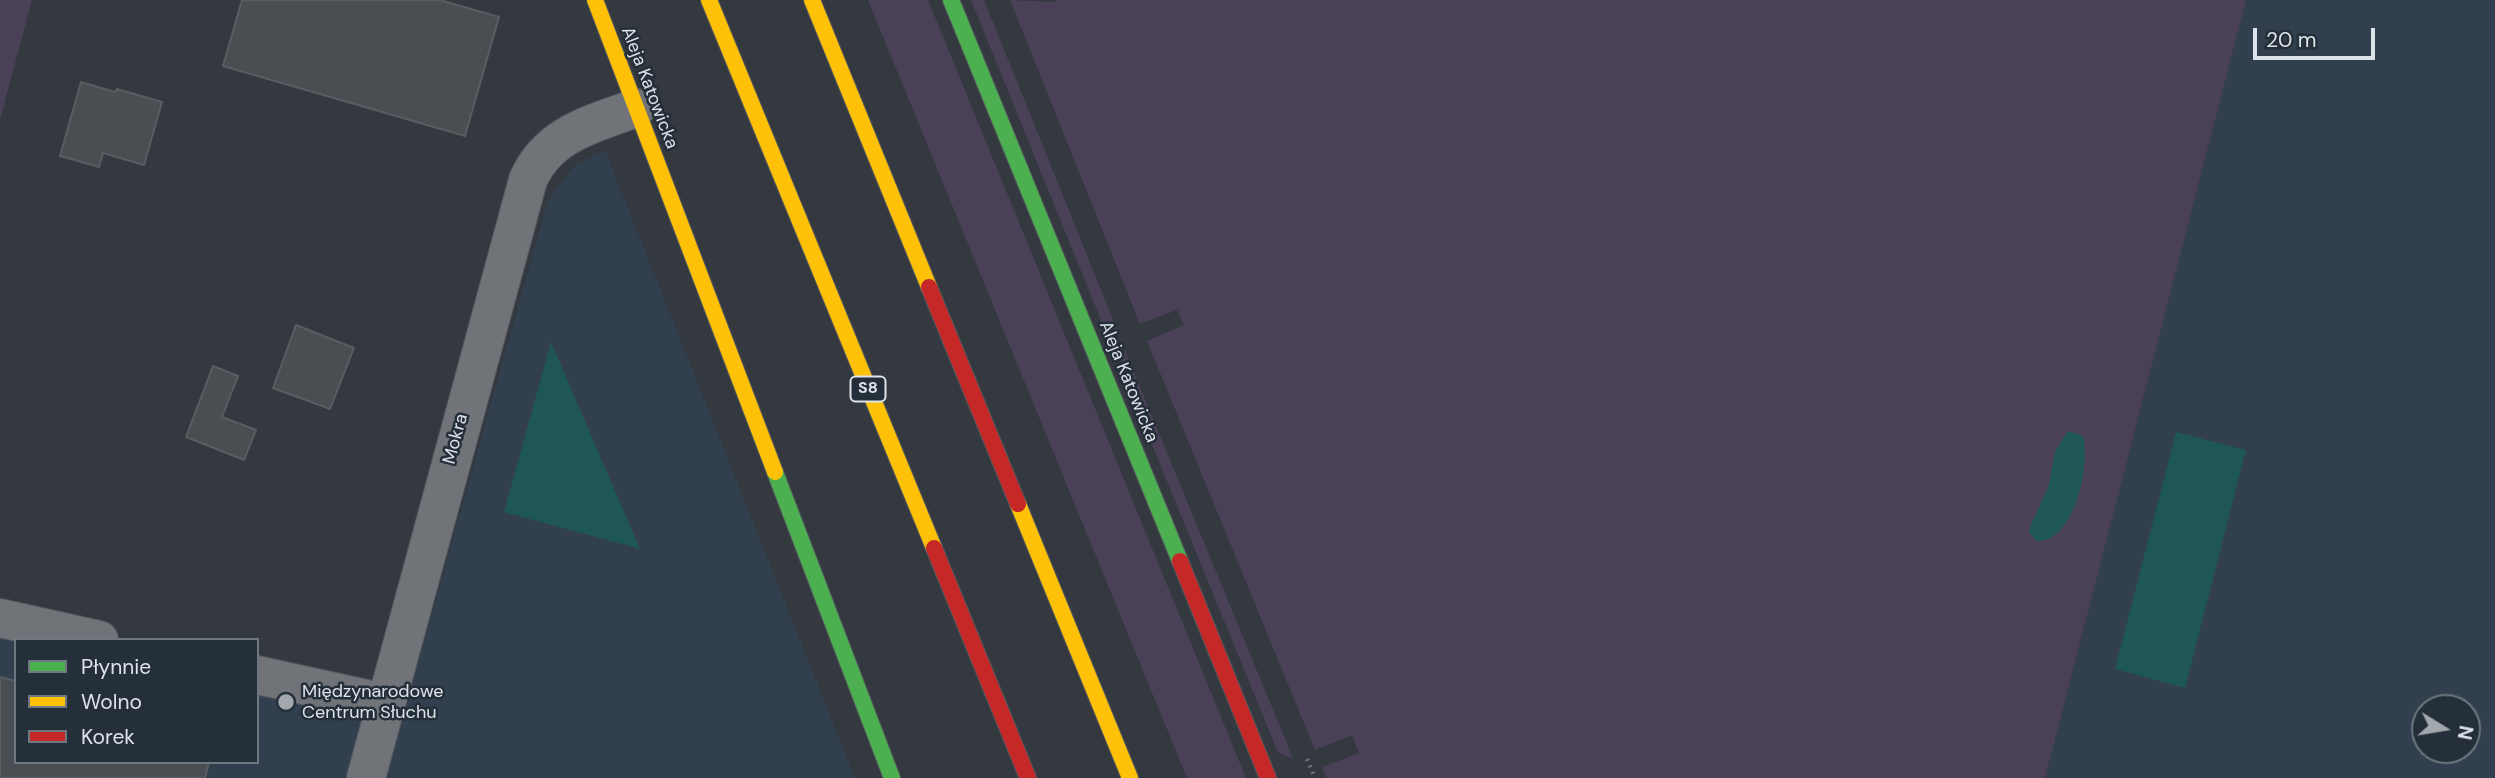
<!DOCTYPE html>
<html>
<head>
<meta charset="utf-8">
<style>
	body { margin:0 }
	#map { position:relative; width:2495px; height:778px; overflow:hidden; background:#34393f; font-family:"DM Sans",sans-serif }
	canvas { display:block }
	.legend { position:absolute; left:14px; top:638px; width:245px; height:126px; box-sizing:border-box; background:#252f39; border:2px solid #6f7780; margin:0; padding:9px 12px; list-style:none; font-size:21px; color:#dde3ea }
	.legend li { display:flex; align-items:center; gap:14px; height:35px }
	.legend b { width:35px; border:2px solid #6f7780 }
	.north { position:absolute; left:2411px; top:694px; width:70px; height:70px; box-sizing:border-box; background:#252f39; border:2px solid #6f7780; border-radius:50%; rotate:101deg; font-size:19px; font-weight:700; line-height:28px; text-align:center; color:#dde3ea }
	.north::after { content:''; display:block; margin:auto; width:24px; height:32px; background:#a2a8ae; clip-path:polygon(50% 0,100% 100%,50% 72%,0 100%) }
	.scale { position:absolute; left:2253px; top:28px; width:122px; height:32px; box-sizing:border-box; border:4px solid #dde3ea; border-top:0; padding-left:9px; font-size:21px; line-height:24px; white-space:nowrap; color:#dde3ea; -webkit-text-stroke:5px #252f39; paint-order:stroke }
</style>
</head>
<body>
<div id="map">
<canvas width="2495" height="778"></canvas>
<ul class="legend">
<li><b style="height:9px;background:#4caf50"></b>Płynnie</li>
<li><b style="height:9px;background:#ffc107"></b>Wolno</li>
<li><b style="height:9px;background:#c62828"></b>Korek</li>
</ul>
<div class="north">N</div>
<div class="scale">20 m</div>
</div>
<script>
const c = document.querySelector('canvas').getContext('2d');
c.lineJoin = 'round';
function fillPath(path, color) {
  c.fillStyle = color;
  c.fill(path, 'evenodd');
}
function trace(path, color, width, dash) {
  c.strokeStyle = color;
  c.lineWidth = width;
  c.lineCap = dash ? 'butt' : 'round';
  c.setLineDash(dash || []);
  c.stroke(path);
}
function label(font, color, halo, rows, align = 'center') {
  c.font = font + ' "DM Sans",sans-serif';
  c.lineWidth = 5;
  c.setLineDash([]);
  c.textBaseline = 'middle';
  c.strokeStyle = halo;
  c.fillStyle = color;
  for (const [text, x, y, turn = 0] of rows) {
    c.save();
    c.translate(x, y);
    c.rotate((+turn || 0) * Math.PI / 180);
    c.textAlign = isNaN(turn) ? turn : align;
    if (halo) c.strokeText(text, 0, 0);
    c.fillText(text, 0, 0);
    c.restore();
  }
}
fillPath(new Path2D(`
	M2246,0h249v778h-450zM2425,708h42v42h-42z
	M605,150l250,628h-469l162,-578 26,-34z
	M0,631l16,9v122h241v-73l117,26 -17,63h-357z`), '#323f4e');
fillPath(new Path2D(`
	M0,0h32l-32,120z
	M868,0h60l318,778h-59z
	M971,0h13l134,332 -15,-7z
	M1010,0l45,2 1,-2h1190l-201,778h-718l-5,-11 37,-14 -7,-18 -37,15 -168,-409 37,-16 -7,-15 -37,14z
	M1125,351l168,407 -10,-3 -6,-5 -156,-381 1,-14z`), '#4a4058');
fillPath(new Path2D(`
	M551,342l89,207 -136,-37z
	M2068,431l15,5c8,29 -9,107 -46,105l-8,-8 1,-6 19,-42 6,-34z
	M2176,432l70,18 -61,238 -70,-19z`), '#1f5656');
const building = new Path2D(`
	M242,0h198l59,17 -34,119 -242,-70z
	M81,82l34,10 2,-3 45,13 -18,63 -41,-12 -4,14 -39,-11z
	M296,325l58,23 -24,61 -57,-21z
	M213,366l25,10 -16,41 34,13 -12,30 -58,-23z
	M0,677l16,4v81h193l-4,16h-205z`);
fillPath(building, '#494e52');
trace(building, '#575d61', 2);
const street = new Path2D(`
	M0,618l99,22
	M257,675l128,28
	M366,778l162,-598c20,-46 64,-56 108,-72`);
const fast = new Path2D(`
	M951,0l229,561
	M775,472l117,306`);
const slow = new Path2D(`
	M595,0l180,472
	M709,0l225,548
	M812,0l117,287
	M1018,504l112,274`);
const jam = new Path2D(`
	M929,287l89,217
	M934,548l94,230
	M1180,561l88,217`);
trace(street, '#53575d', 40);
trace(fast, '#53575d', 18);
trace(slow, '#53575d', 18);
trace(jam, '#53575d', 18);
trace(new Path2D(`
	M1307,759l8,19`), '#6c7075', 4.5, [2, 5]);
trace(street, '#707479', 38);
trace(fast, '#4caf50', 16);
trace(slow, '#ffc107', 16);
trace(jam, '#c62828', 16);
for (const [x, y, r, color] of [
	[286,702,9,"#a2a8ae"]
]) {
  const dot = new Path2D();
  dot.arc(x, y, r, 0, 2 * Math.PI);
  c.fillStyle = color;
  c.fill(dot);
  trace(dot, '#252f39', 2.5);
}
for (const [x, y, w] of [
	[868,389,35]
]) {
  const box = new Path2D();
  box.roundRect(x - w / 2, y - 12.5, w, 25, 5);
  c.fillStyle = '#252f39';
  c.fill(box);
  trace(box, '#dde3ea', 2);
}
label('bold 16px', '#dde3ea', null, [
	["S8",868,389]
]);
label('18px', '#dde3ea', '#252f39', [
	["Aleja Katowicka",649,88,69],
	["Aleja Katowicka",1128,382,68],
	["Mokra",456,439,-75]
]);
label('18px', '#dde3ea', '#252f39', [
	["Międzynarodowe",302,692],
	["Centrum Słuchu",302,713]
], 'left');
</script>
</body>
</html>
